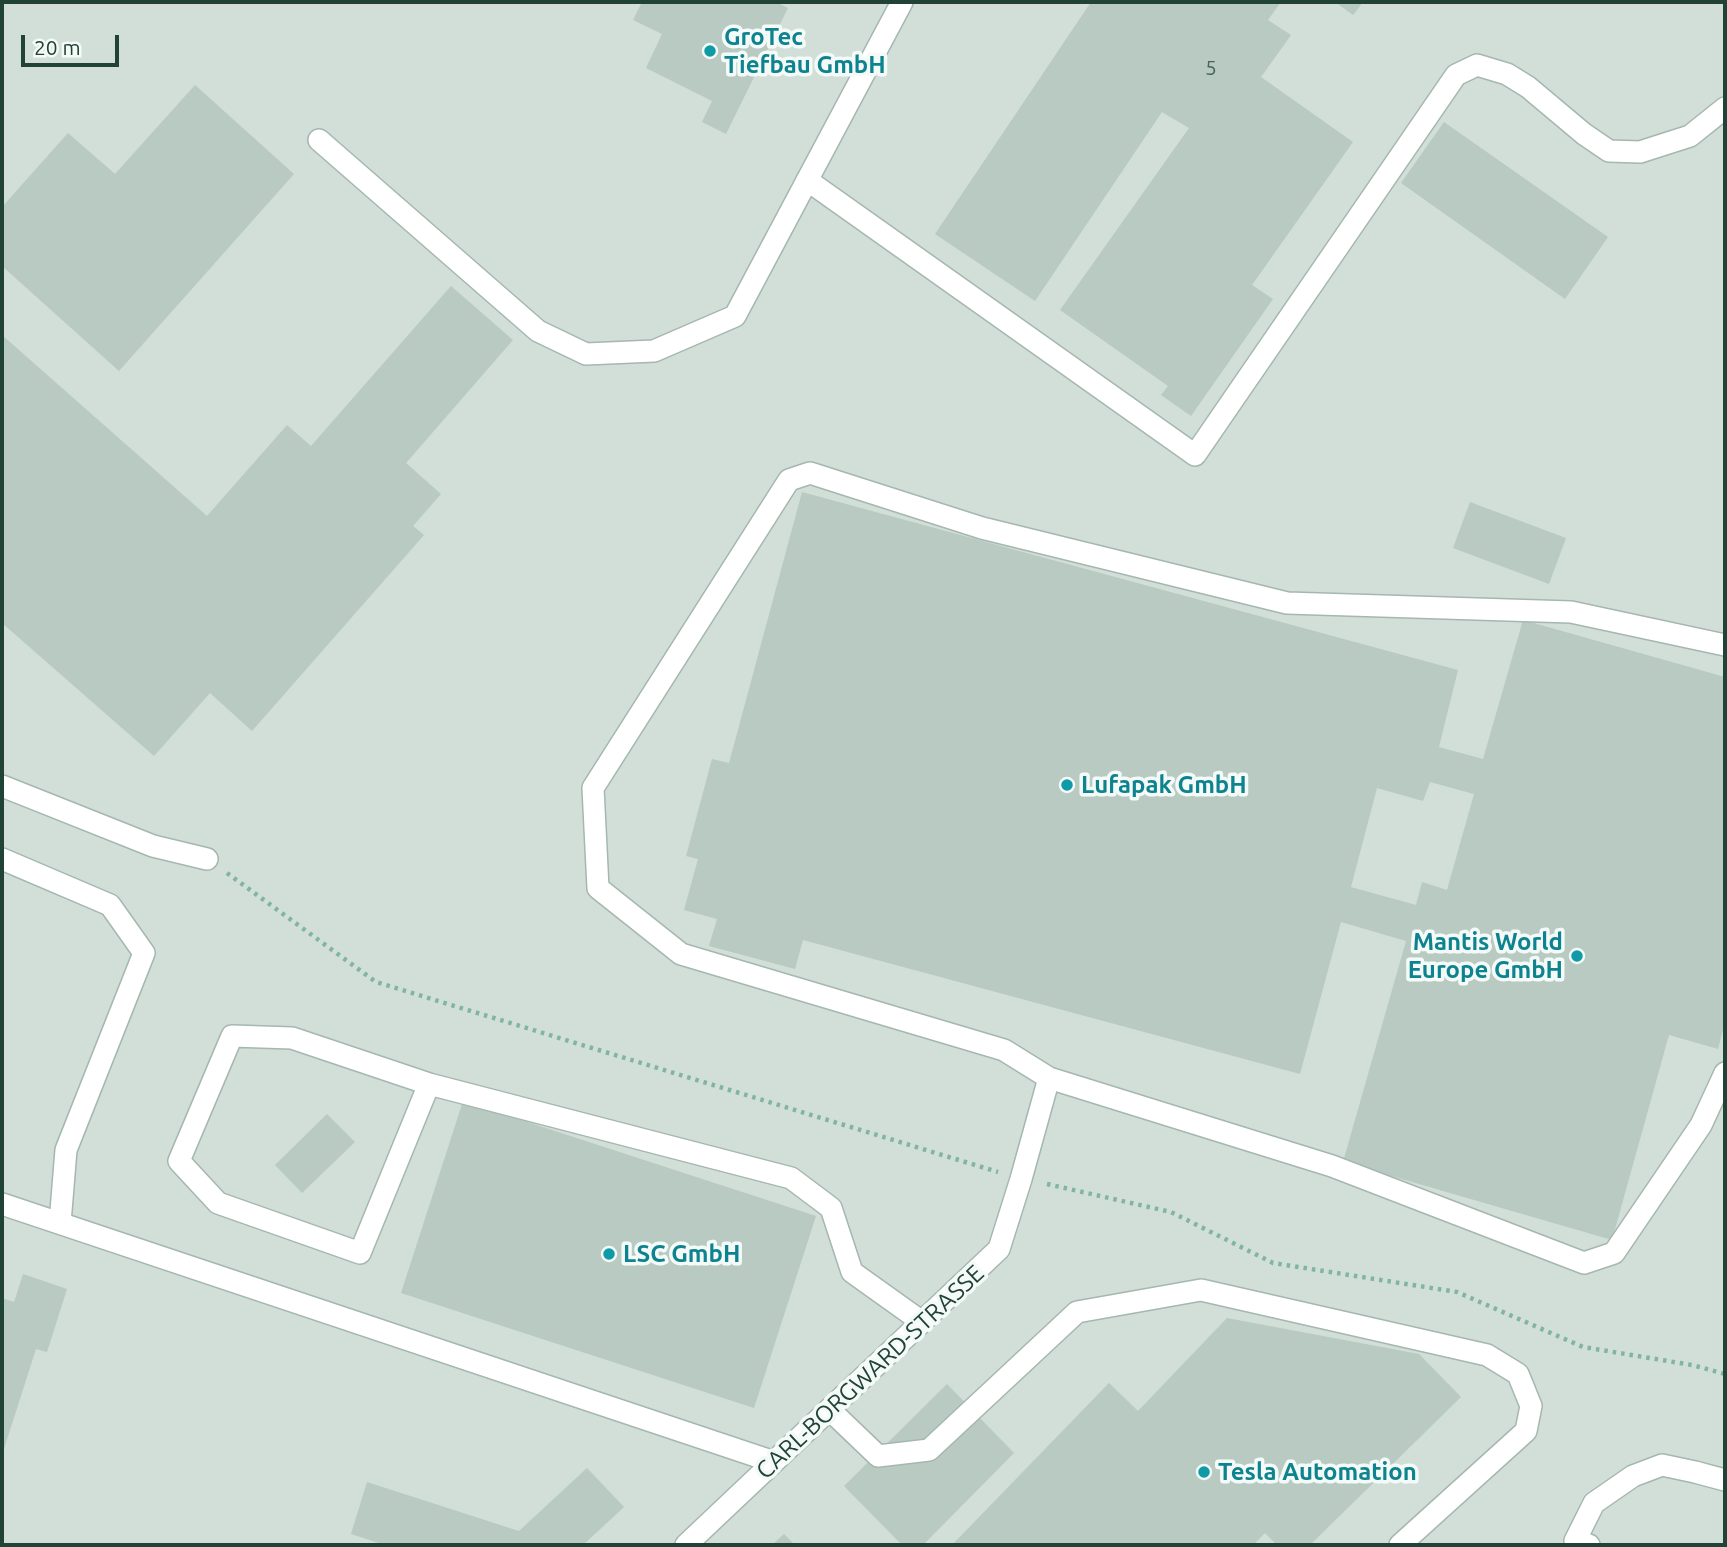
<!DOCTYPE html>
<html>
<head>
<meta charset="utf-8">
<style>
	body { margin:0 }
	#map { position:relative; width:1727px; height:1547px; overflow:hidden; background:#e3eee9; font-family:Ubuntu,sans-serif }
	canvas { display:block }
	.frame { position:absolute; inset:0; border:4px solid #214237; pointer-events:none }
	.scale { position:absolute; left:21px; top:35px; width:98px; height:32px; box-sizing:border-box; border:4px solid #214237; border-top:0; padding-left:9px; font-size:21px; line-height:24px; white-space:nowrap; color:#214237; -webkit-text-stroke:5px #f4faf7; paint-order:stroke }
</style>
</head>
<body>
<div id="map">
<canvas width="1727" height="1547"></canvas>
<div class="frame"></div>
<div class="scale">20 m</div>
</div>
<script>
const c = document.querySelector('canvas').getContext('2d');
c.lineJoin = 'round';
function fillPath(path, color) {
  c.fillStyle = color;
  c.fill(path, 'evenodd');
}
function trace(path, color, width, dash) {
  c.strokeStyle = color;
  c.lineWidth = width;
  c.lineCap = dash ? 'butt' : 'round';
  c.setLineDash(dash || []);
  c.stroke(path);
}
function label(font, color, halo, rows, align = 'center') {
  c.font = font + ' Ubuntu,sans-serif';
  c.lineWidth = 7;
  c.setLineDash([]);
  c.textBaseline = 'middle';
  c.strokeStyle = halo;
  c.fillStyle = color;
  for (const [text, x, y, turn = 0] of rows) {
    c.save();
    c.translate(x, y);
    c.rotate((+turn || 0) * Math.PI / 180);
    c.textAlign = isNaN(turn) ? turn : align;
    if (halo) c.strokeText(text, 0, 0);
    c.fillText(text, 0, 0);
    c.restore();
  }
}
fillPath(new Path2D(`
	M2,2h1723v1543h-1723z`), '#d1dfd8');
fillPath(new Path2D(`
	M642,2h134l12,6 -62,126 -24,-12 10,-21 -66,-33 16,-34 -29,-14z
	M1091,2h190l-13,18 23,15 -30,42 92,65 -101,143 21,14 -82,117 -30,-21 7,-9 -108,-76 129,-182 -27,-16 -127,189 -100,-67z
	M1335,2h28l-10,13z
	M195,85l99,89 -175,197 -117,-105v-59l66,-74 47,41z
	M1444,122l164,115 -43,62 -164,-116z
	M451,286l62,54 -107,123 35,31 -28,32 11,9 -172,196 -42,-38 -56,63 -152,-133v-288l205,181 80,-91 24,21z
	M802,492l656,178 -19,77 44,12 40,-139 202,57v345l-7,27 -49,-14 -57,205 -269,-78 63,-221 -65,-19 -41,152 -497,-134 -8,29 -86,-23 8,-27 -33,-9 14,-51 -12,-3 26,-97 17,4zM1430,782l44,12 -27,96 -25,-8 -6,23 -65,-18 26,-99 46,13z
	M1470,502l96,36 -17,46 -96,-36z
	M463,1101l353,115 -62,192 -353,-115z
	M327,1114l28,28 -53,51 -27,-28z
	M23,1274l44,15 -20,63 -11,-3 -34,106v-157l12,4z
	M1227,1318l192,36 42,43 -151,148h-33l-12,-12 -12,12h-301l157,-162 29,28z
	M947,1384l67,69 -91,92h-21l-58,-59z
	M587,1468l37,39 -41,38h-198l-34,-11 16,-52 152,49z
	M784,1534l11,11h-23z`), '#b8cac2');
const minor = new Path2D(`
	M319,140l219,191 48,23 68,-3 81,-35 167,-314
	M807,180l388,275 261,-380 21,-10 30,9 21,13 56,47 25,17 31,1 50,-16 35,-28
	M1725,645l-154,-33 -284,-9 -305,-75 -172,-55 -21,7 -196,308 5,100 83,66 323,96 45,28 283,88 252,97 30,-10 87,-128 24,-52
	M2,786l151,60 54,13
	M2,859l108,46 34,48 -78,197 -6,73
	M429,1084l-137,-46 -60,-2 -53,125 39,42 142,50 69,-169 362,94 40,30 21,64 70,50
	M2,1204l772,258
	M830,1410l48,46 51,-6 148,-138 124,-22 286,65 31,19 13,32 -5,25 -126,114
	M686,1545l313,-296 22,-70 28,-101
	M1589,1545l-14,-4 19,-38 39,-27 29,-11 33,7 30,8`);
trace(minor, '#a5b7b0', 24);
trace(new Path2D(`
	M227,873l149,109 622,190
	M1047,1184l124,28 102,51 184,29 126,55 109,18 33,9`), '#81b5a2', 4.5, [3.5, 5]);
trace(minor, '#fff', 21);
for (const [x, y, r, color] of [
	[710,51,7,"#0f9aa8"],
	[1067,785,7,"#0f9aa8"],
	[1577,956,7,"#0f9aa8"],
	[609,1254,7,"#0f9aa8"],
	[1204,1472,7,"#0f9aa8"]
]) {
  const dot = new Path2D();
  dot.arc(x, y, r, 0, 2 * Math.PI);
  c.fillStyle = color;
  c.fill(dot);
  trace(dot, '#f4faf7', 2.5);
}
label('21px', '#47645a', null, [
	["5",1211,68]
]);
label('bold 24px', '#0d838f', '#f4faf7', [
	["GroTec",724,37],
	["Tiefbau GmbH",724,65],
	["Lufapak GmbH",1081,785],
	["Mantis World",1563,942,"right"],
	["Europe GmbH",1563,970,"right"],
	["LSC GmbH",623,1254],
	["Tesla Automation",1218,1472]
], 'left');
label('24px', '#214237', '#f4faf7', [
	["CARL-BORGWARD-STRASSE",870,1372,-43]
]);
</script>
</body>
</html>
